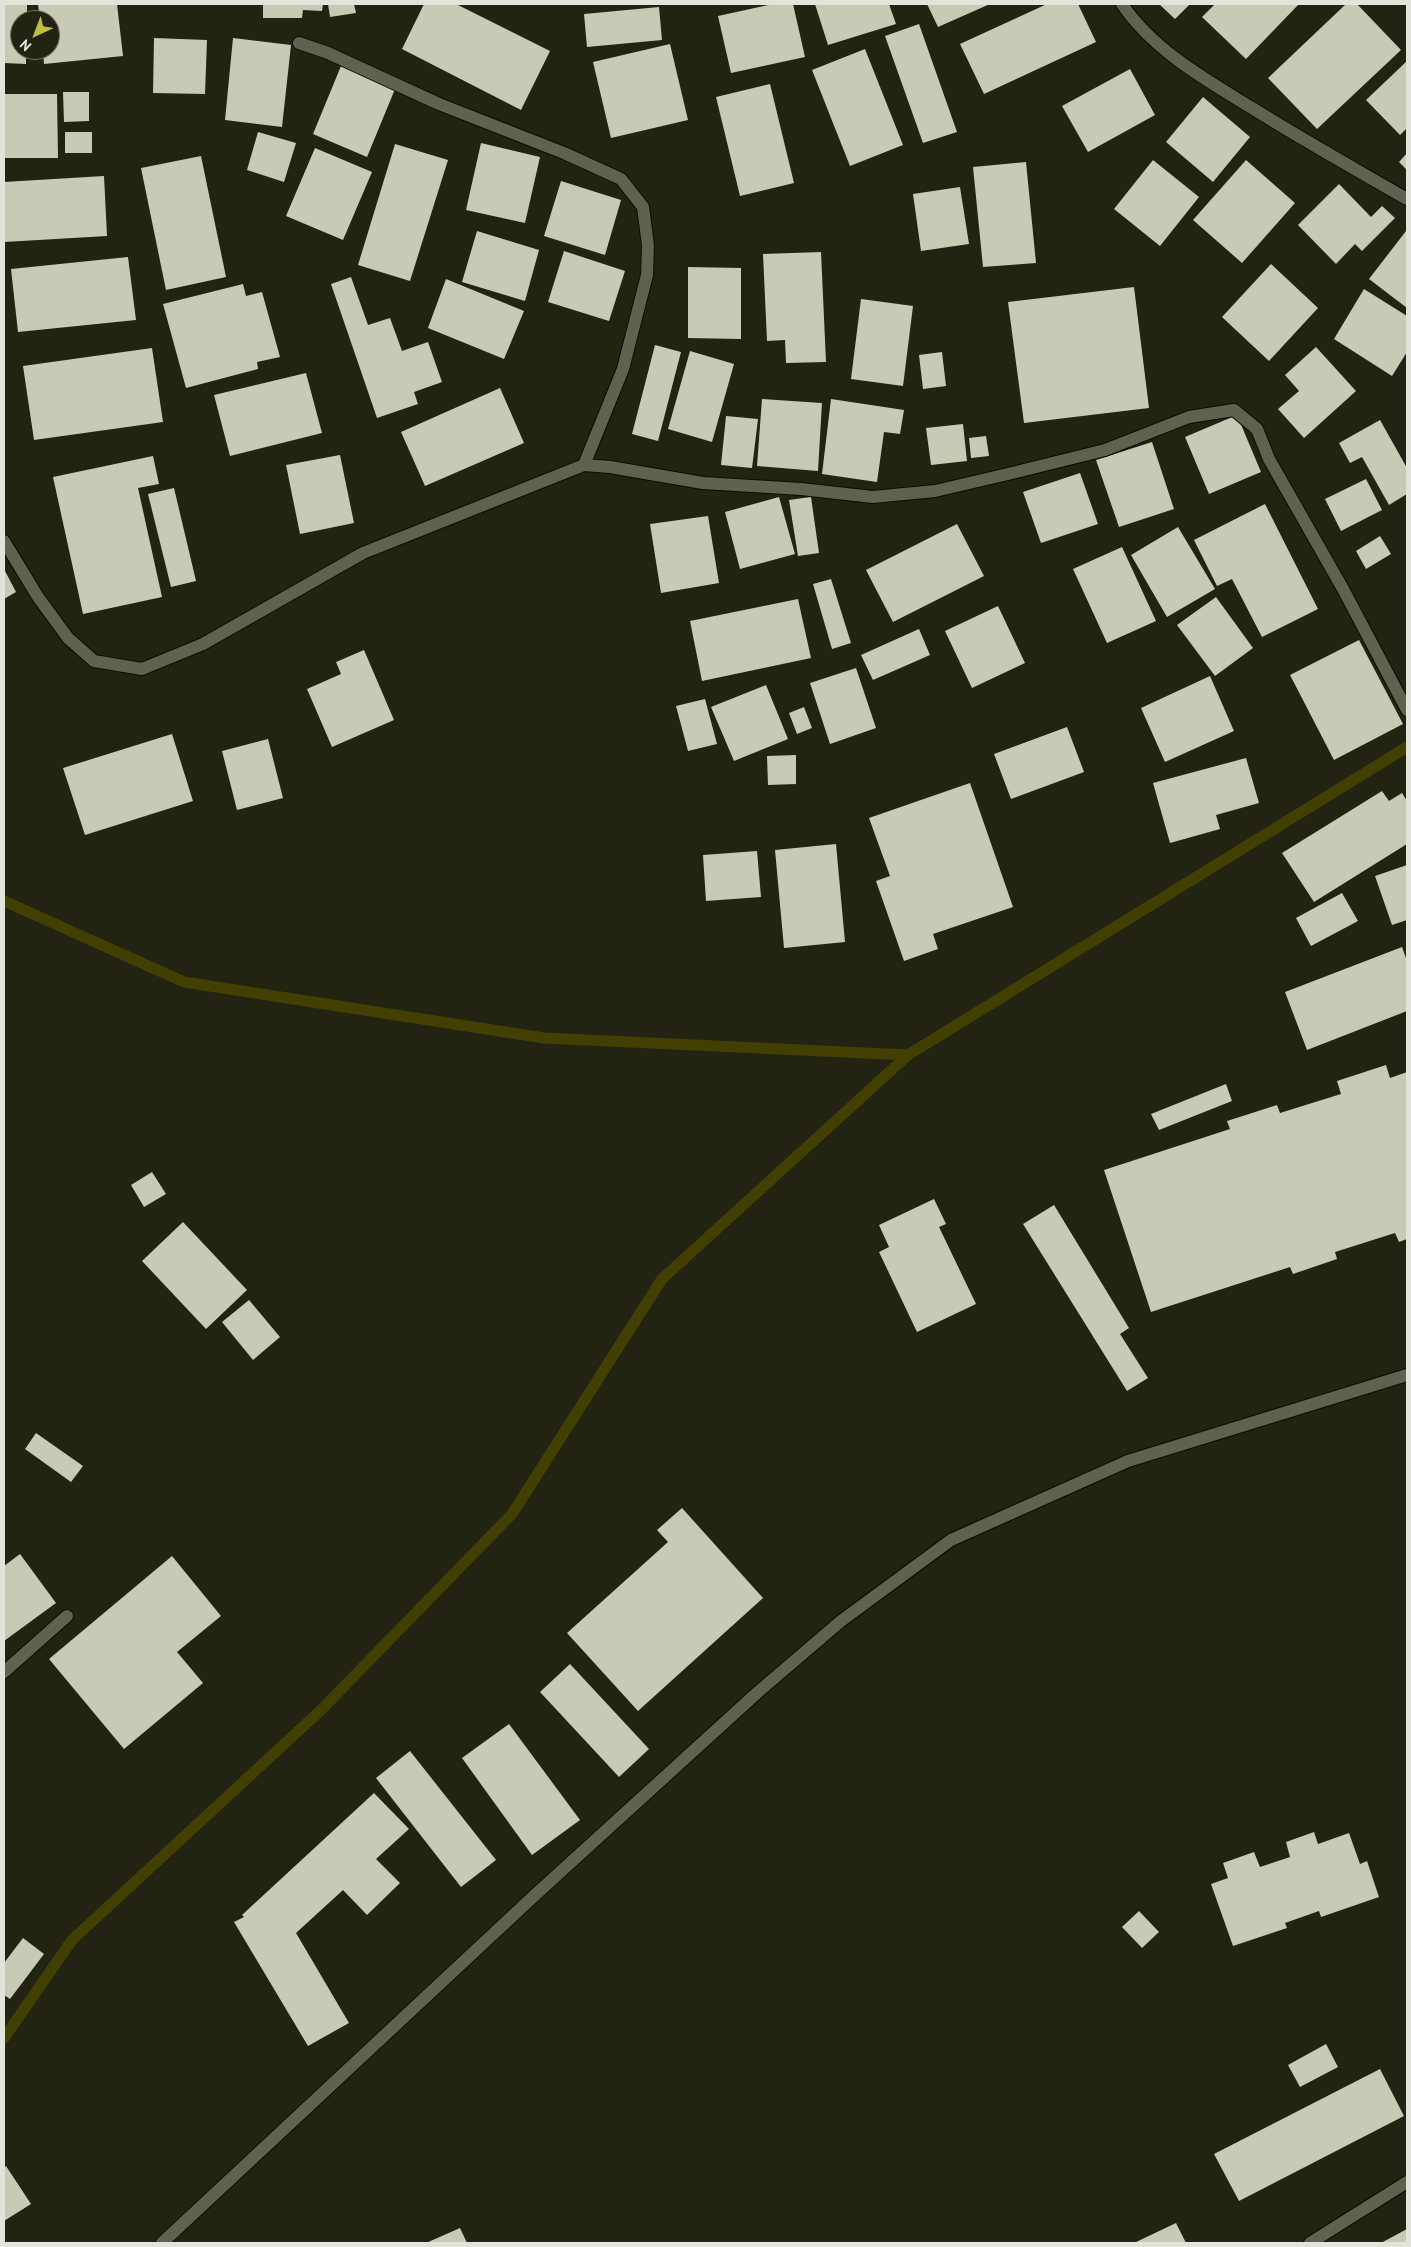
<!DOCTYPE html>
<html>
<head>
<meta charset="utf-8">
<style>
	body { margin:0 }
	#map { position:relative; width:1411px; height:2247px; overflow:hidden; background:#232313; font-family:"PT Sans",sans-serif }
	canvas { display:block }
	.frame { position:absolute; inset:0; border:5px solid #e3e4d9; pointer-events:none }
	.north { position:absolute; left:10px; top:10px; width:50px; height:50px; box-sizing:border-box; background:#232313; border:1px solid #707062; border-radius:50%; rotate:223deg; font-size:14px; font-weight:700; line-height:20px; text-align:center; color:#e3e4d9 }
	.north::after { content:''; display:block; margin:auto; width:18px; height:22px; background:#bfbe41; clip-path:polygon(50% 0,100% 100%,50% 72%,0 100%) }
</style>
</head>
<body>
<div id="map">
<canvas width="1411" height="2247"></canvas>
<div class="frame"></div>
<div class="north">N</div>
</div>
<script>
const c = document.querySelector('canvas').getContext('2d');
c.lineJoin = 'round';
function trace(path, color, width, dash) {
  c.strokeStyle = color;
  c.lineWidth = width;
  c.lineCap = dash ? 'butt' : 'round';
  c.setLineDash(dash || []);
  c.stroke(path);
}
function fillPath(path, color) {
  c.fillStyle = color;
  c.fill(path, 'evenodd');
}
trace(new Path2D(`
	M4,901l180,81 360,56 364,17
	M4,2038l68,-98 249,-230 191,-196 150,-235 246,-224 499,-308`), '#414000', 11);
fillPath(new Path2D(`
	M4,4l23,1v15h-7v30h6v14l-22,-1z
	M38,4h79l6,52 -79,8 -1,-14h7v-30h-10z
	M263,4h60l-1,7 -19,-1 -1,8h-39z
	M328,4h26l2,9 -26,4z
	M424,4h32l94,47 -29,59 -119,-61z
	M773,4h20l12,53 -74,16 -13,-57z
	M815,4h74l7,20 -68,21z
	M927,4h63l-52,23z
	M1047,4h31l18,38 -112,52 -24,-50z
	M1159,4h31l-15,15z
	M1215,4h84l-53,55 -44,-42z
	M1346,4h11l44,46 -84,79 -49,-51z
	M659,7l3,33 -75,7 -3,-33z
	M919,24l38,108 -34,11 -38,-107z
	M154,38l53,2 -2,54 -52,-1z
	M233,38l58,7 -9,82 -57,-7z
	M670,44l18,76 -77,18 -18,-76z
	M865,49l38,96 -53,21 -38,-96z
	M1407,61v67l-7,7 -34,-35z
	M341,66l54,23 -28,68 -54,-23z
	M1130,69l25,46 -67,37 -26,-46z
	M770,84l24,99 -54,13 -24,-99z
	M63,92h26v29l-25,1z
	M4,94h53l1,64h-54z
	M1203,97l47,40 -37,45 -47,-40z
	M65,132h27v21h-27z
	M258,132l38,11 -12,39 -37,-12z
	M481,143l59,14 -15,66 -59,-13z
	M395,144l53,16 -38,121 -52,-16z
	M315,148l57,24 -29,68 -57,-24z
	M1407,153v17l-8,-8z
	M201,156l25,121 -60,13 -25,-122z
	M1153,160l46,37 -39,49 -46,-37z
	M1246,160l49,43 -53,60 -49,-43z
	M1026,162l10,101 -53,4 -10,-100z
	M104,176l3,60 -103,6v-60z
	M561,181l60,19 -16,55 -61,-19z
	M1339,184l32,33 11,-11 13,12 -33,33 -7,-7 -19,20 -38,-39z
	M960,187l9,57 -48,7 -8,-57z
	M477,231l62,19 -14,51 -63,-19z
	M1406,231l1,1v76l-38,-29z
	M564,251l61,20 -16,50 -61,-19z
	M821,252l5,110 -40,1 -1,-23 -18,1 -4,-87z
	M128,257l8,63 -118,12 -7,-63z
	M1271,264l47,44 -49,53 -47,-44z
	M688,267l53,1v71l-53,-1z
	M351,277l17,48 22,-7 12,33 26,-9 14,40 -28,10 4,12 -41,14 -46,-134z
	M446,279l78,32 -20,48 -76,-31z
	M243,284l3,12 16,-4 18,65 -23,5 1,7 -72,19 -23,-84z
	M1134,287l15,121 -125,15 -16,-121z
	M1364,289l43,27v36l-15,24 -58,-37z
	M861,299l52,7 -10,80 -52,-7z
	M655,345l26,7 -23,89 -26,-7z
	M1316,347l40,44 -52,47 -26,-29 21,-18 -14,-16z
	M152,348l11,74 -129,18 -11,-74z
	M690,351l44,13 -22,78 -44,-13z
	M942,352l4,34 -23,3 -4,-34z
	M306,373l16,60 -92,23 -16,-61z
	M500,388l24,55 -99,43 -24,-54z
	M762,399l60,4 -4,68 -61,-5z
	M831,399l73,11 -4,24 -16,-2 -7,50 -55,-8z
	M1237,415l24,57 -52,22 -24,-57z
	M726,416l32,3 -6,49 -31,-3z
	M1380,420l27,48v26l-18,11 -27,-48 -12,6 -11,-20z
	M963,424l4,37 -36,4 -5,-37z
	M986,436l3,20 -18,2 -2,-20z
	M1152,442l22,67 -55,18 -23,-67z
	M340,455l14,68 -54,11 -14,-69z
	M153,456l6,28 -21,4 24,109 -79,17 -30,-137z
	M1080,473l18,51 -57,19 -18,-51z
	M1366,479l16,31 -41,21 -16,-32z
	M174,488l22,93 -25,6 -23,-93z
	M779,497l16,57 -55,15 -15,-57z
	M811,497l8,56 -21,3 -9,-56z
	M1265,504l53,105 -56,28 -30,-58 -15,7 -23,-46z
	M708,516l11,67 -58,10 -11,-69z
	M957,524l27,52 -91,46 -27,-52z
	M1178,527l37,62 -48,28 -36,-62z
	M1380,536l11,18 -25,15 -10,-18z
	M1122,547l34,74 -49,22 -34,-74z
	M4,569l12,23 -12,7z
	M831,579l20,64 -19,6 -19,-65z
	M1216,597l37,51 -38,28 -38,-51z
	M798,599l13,59 -109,23 -12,-60z
	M998,606l27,57 -53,25 -27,-57z
	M919,629l11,26 -57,25 -12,-25z
	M1359,640l44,84 -69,36 -44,-85z
	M364,650l30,70 -62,27 -25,-58 34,-15 -5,-12z
	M856,668l20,60 -46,16 -20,-61z
	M1210,676l24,55 -69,31 -24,-54z
	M766,685l22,54 -54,22 -23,-54z
	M705,699l12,45 -29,7 -12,-45z
	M804,707l8,21 -15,6 -8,-21z
	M1067,727l17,45 -73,27 -17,-45z
	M172,734l21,67 -108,34 -22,-67z
	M268,739l15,59 -46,12 -15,-59z
	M796,755v29l-28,1 -1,-29z
	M1246,758l13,45 -43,12 4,14 -50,14 -17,-60z
	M970,783l43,124 -80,27 5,15 -34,12 -28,-80 14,-5 -21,-58z
	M1382,791l7,10 13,-8 5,8v43l-93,58 -32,-49z
	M836,844l9,98 -61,6 -9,-98z
	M757,851l4,46 -55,4 -3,-46z
	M1407,865v55l-15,5 -17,-49z
	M1342,893l16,28 -47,25 -15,-28z
	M1402,947l5,14v50l-100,39 -22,-58z
	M1386,1065l4,13 17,-6v167l-8,3 -4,-9 -60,19 2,7 -44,15 -3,-7 -139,45 -47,-142 126,-41 -3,-8 50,-16 3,8 61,-19 -4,-13z
	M1226,1084l6,17 -73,29 -8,-16z
	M152,1172l14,22 -22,13 -13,-22z
	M934,1199l12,25 -7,3 37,77 -59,28 -38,-80 10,-5 -10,-22z
	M1054,1205l75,123 -9,6 28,44 -21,13 -104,-167z
	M183,1222l64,68 -41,39 -64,-68z
	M249,1300l31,37 -27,23 -31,-38z
	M36,1433l47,33 -12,16 -46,-33z
	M682,1508l81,90 -125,113 -71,-78 101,-91 -11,-12z
	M20,1554l36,49 -52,38v-75z
	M172,1556l49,60 -44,36 26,31 -79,66 -75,-90z
	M570,1664l79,85 -30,28 -79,-85z
	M509,1724l71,96 -48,35 -70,-97z
	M410,1751l86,109 -35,27 -85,-109z
	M374,1793l35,36 -33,30 24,24 -33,32 -24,-25 -47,43 53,90 -41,23 -74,-124 10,-5 -2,-2z
	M1314,1832l4,12 31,-11 11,31 7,-3 12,36 -58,20 -2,-6 -34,12 2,5 -54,18 -22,-62 17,-6 -5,-15 31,-11 6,15 30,-10 -4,-15z
	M1139,1911l20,21 -17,16 -20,-21z
	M23,1938l21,16 -34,45 -6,-4v-32z
	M1326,2044l12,23 -38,20 -12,-22z
	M1380,2069l24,47 -165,85 -25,-47z
	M6,2166l25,38 -27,17v-53z
	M1176,2223l10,20h-52z
	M460,2228l7,15h-41z
	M1407,2229v14h-26z`), '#c9cab5');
const minor = new Path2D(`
	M1122,4c31,46 84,76 130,104 51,32 103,61 155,91
	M299,43l29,10 111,51 125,49 57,26 22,28 5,38 -1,30 -24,94 -39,96
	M4,541l34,56 30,41 26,23 48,8 61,-25 160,-91 221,-88 26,2 93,16 98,6 72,8 62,-6 73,-17 97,-24 84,-33 45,-7 23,19 12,30 74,130 64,121
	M4,1672l63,-56
	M162,2243l373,-348 223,-203 83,-71 110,-81 177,-79 279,-86
	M1310,2243l97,-61`);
trace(minor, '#0d0c01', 14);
trace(minor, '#60614e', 12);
</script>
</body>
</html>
